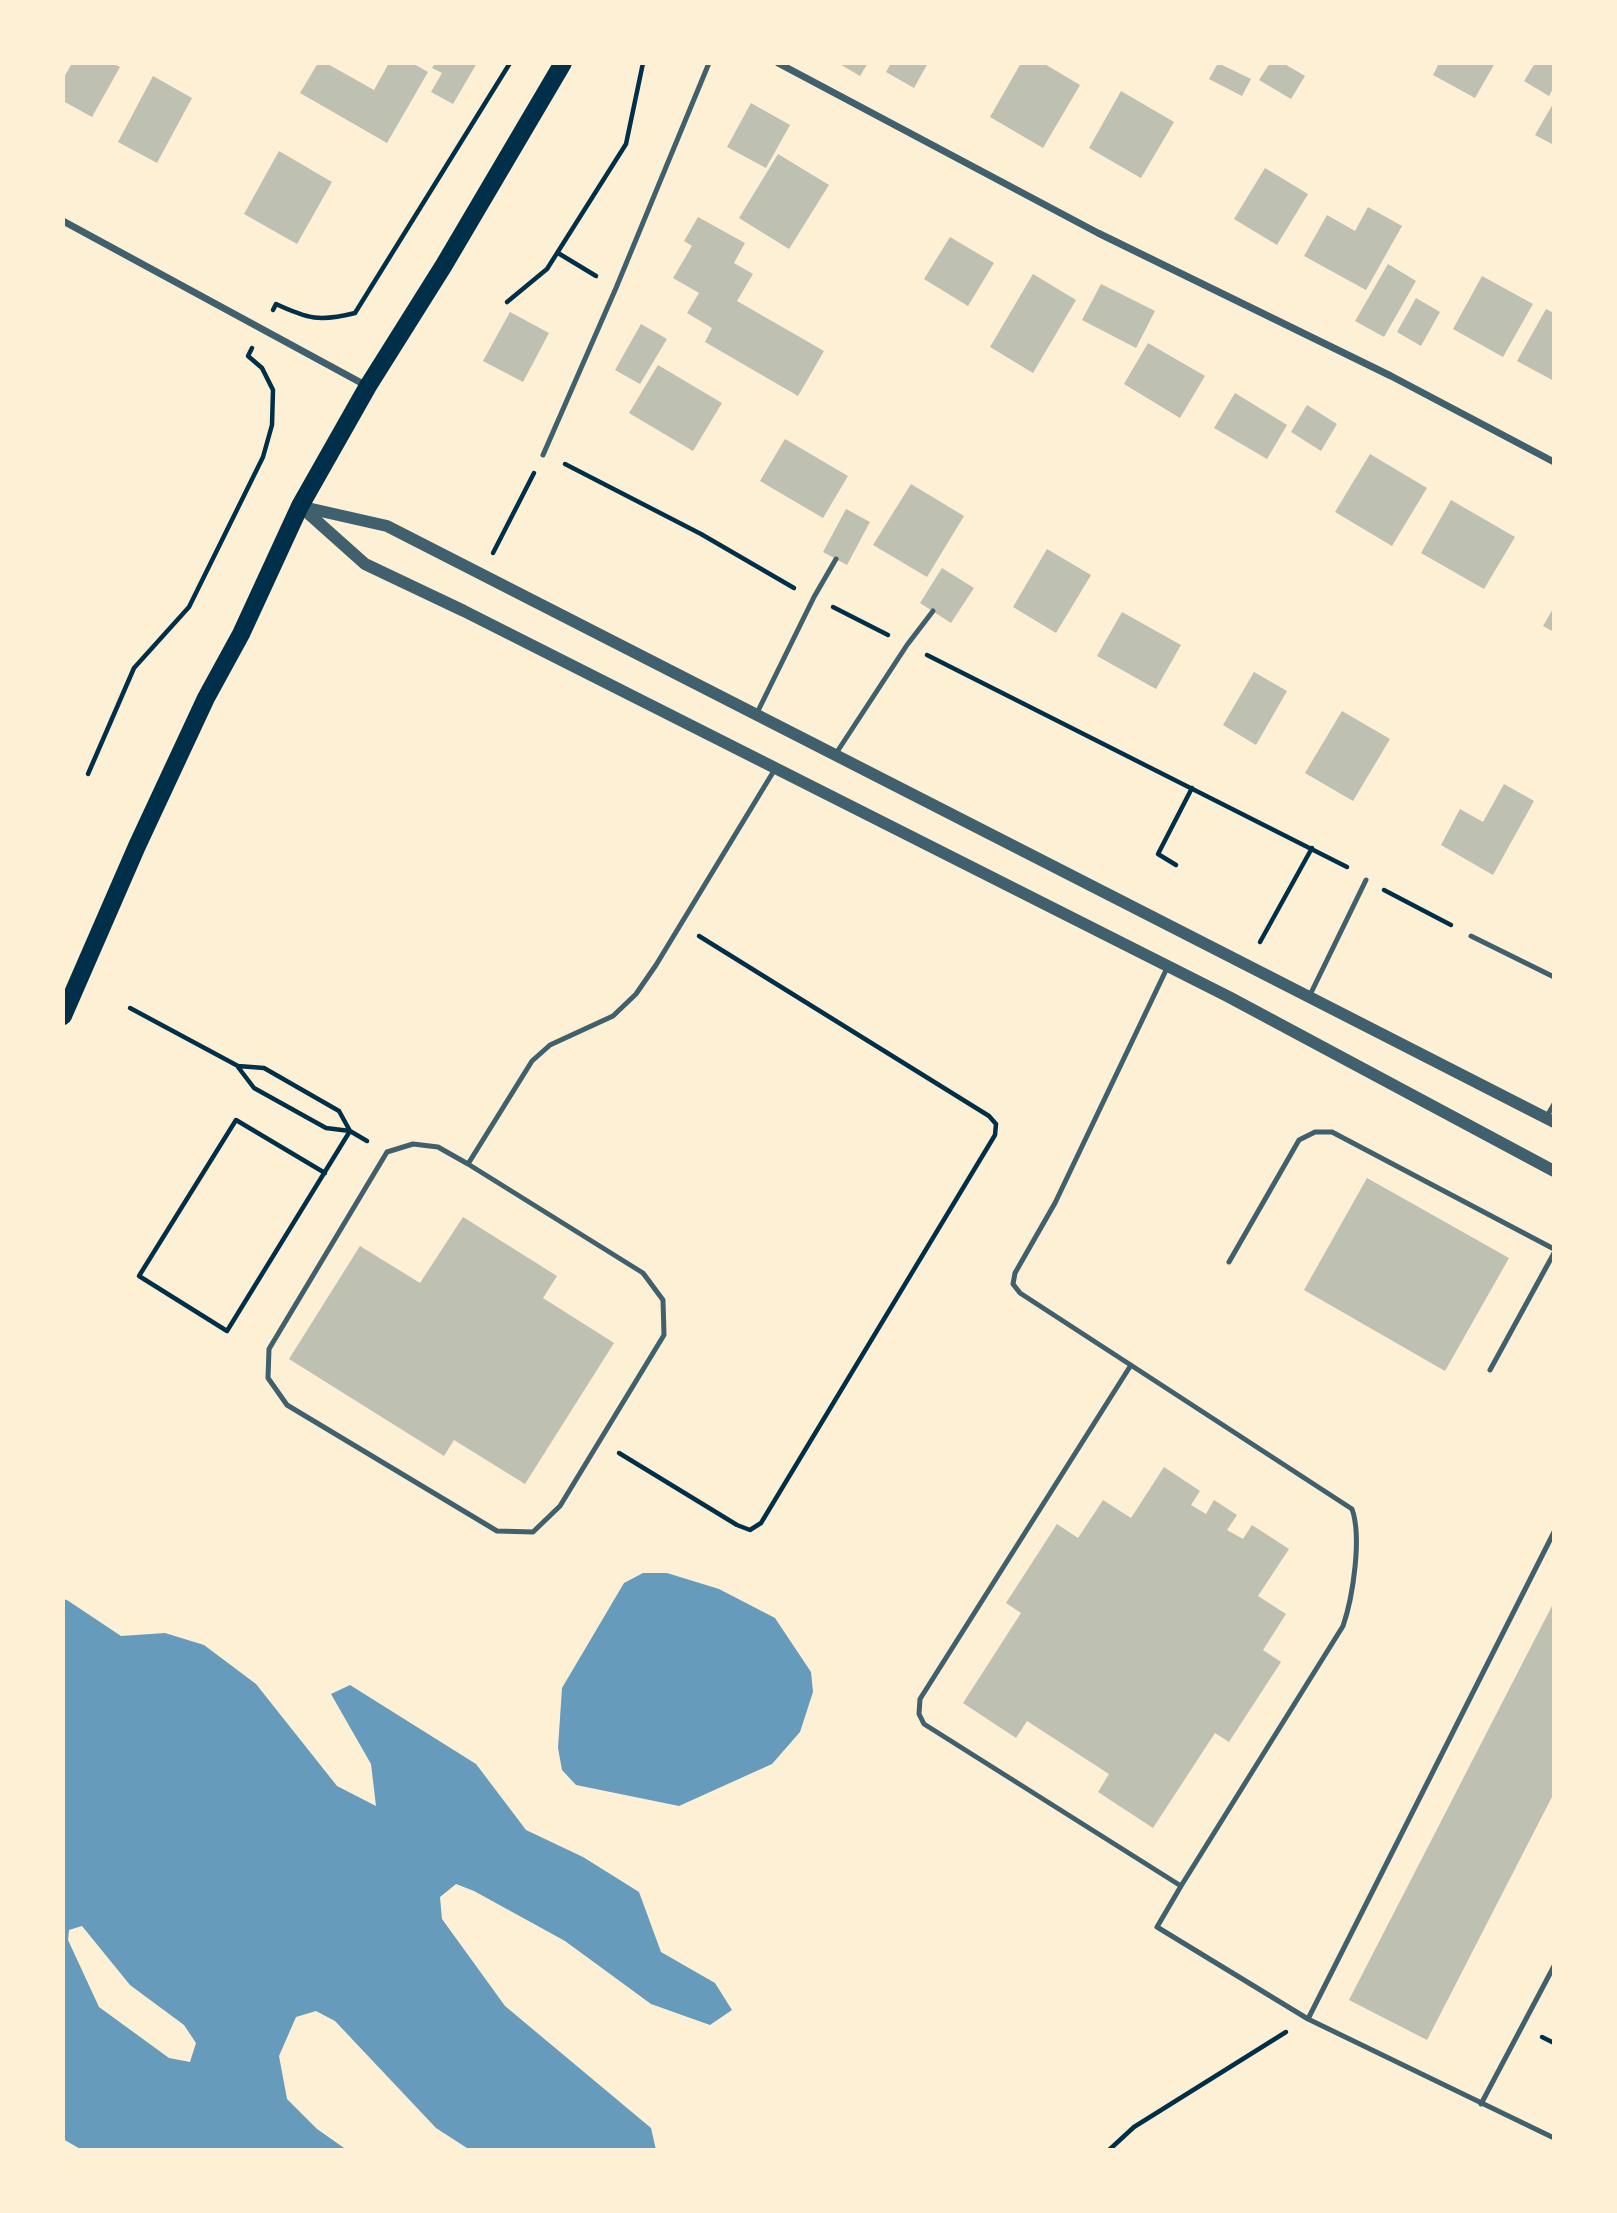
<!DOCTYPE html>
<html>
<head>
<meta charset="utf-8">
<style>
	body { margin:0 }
	#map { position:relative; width:1617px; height:2213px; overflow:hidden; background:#fdf0d5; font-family:Lato,sans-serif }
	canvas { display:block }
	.frame { position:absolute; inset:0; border:65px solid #fdf0d5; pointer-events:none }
</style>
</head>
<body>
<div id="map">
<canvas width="1617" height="2213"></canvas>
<div class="frame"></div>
</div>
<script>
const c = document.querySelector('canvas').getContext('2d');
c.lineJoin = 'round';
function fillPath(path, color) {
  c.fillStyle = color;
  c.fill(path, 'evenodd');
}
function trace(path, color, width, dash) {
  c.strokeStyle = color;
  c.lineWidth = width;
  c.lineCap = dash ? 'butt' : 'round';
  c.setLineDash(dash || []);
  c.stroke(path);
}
fillPath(new Path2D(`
	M643,1573h24l52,16 56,29 36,54 2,20 -13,40 -28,32 -93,42 -103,-21 -14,-15 -4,-22 4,-60 62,-105z
	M63,1599l4,1 54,36 44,-3 39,12 52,39 81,102 39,20 -5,-42 -40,-70 19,-9 126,79 50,66 57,27 56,35 22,60 54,31 17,27 -22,15 -59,-21 -86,-63 -91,-50 -18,-7 -16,13 2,22 63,87 146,122 5,22h-186l-34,-22 -101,-107 -19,-10 -20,6 -17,39 8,43 30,30 30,21h-265l-19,-11zM82,1926l48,59 54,40 12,18 -6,19 -21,-4 -70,-51 -31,-67 1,-10z`), '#669bbc');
fillPath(new Path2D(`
	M72,63h40l8,4 -28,50 -29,-16v-22z
	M318,63h8l48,27 15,-27h23l16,9 -41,71 -87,-50z
	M435,63h42l-24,41 -22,-12 11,-19 -10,-5z
	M838,63h30l-8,13z
	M891,63h37l-14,25 -28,-16z
	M1021,63h22l37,22 -37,63 -53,-31z
	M1218,63l33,16 -9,17 -33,-17z
	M1270,63h13l22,13 -14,23 -32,-19z
	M1439,63h56l-20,35 -42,-23z
	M1535,63h19v24l-5,9 -25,-15z
	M153,76l39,22 -35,65 -39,-21z
	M1121,91l53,31 -33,56 -52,-30z
	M1554,102v43l-19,-10z
	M751,103l39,22 -24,43 -39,-21z
	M279,151l53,31 -35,62 -53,-30z
	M778,154l51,31 -40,64 -50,-31z
	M1265,168l43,26 -31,51 -43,-26z
	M1368,207l34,19 -36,64 -62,-34 23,-41 28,16z
	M698,217l47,26 -11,20 19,11 -16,27 87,50 -26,45 -93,-54 7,-14 -25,-15 12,-20 -26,-15 19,-32 -8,-5z
	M950,237l44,26 -26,43 -44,-27z
	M1388,264l28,17 -32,56 -29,-16z
	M1033,274l43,26 -43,73 -43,-26z
	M1482,276l51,28 -30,53 -50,-28z
	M1101,284l54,27 -19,37 -54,-28z
	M1416,298l24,14 -19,34 -24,-14z
	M1546,309l8,4v68l-37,-20z
	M510,312l39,21 -26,49 -40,-21z
	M641,324l26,15 -27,45 -25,-14z
	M1148,343l57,33 -25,42 -56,-34z
	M658,365l64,38 -29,48 -64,-38z
	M1235,393l52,32 -20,34 -53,-31z
	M1307,405l30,19 -16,27 -30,-19z
	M785,439l63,37 -25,42 -63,-37z
	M1370,454l57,34 -35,58 -57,-34z
	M911,484l53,32 -37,61 -54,-32z
	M1451,500l64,37 -31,52 -63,-36z
	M846,509l24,13 -23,43 -24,-13z
	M1047,549l44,26 -35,58 -43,-26z
	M942,568l32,20 -23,35 -31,-20z
	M1554,607v25l-11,-6z
	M1122,612l59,33 -25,44 -59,-33z
	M1254,672l33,19 -31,54 -33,-20z
	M1342,711l48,28 -37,62 -48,-28z
	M1504,784l30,17 -41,74 -52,-30 19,-36 23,13z
	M1367,1178l142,80 -64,113 -141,-81z
	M463,1217l94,59 -14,22 71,45 -89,141 -71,-44 -10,16 -155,-97 71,-113 60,37z
	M1164,1467l36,24 -9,14 15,9 8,-14 23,15 -10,15 16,9 9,-14 37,24 -31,47 28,18 -23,36 18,12 -52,80 -14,-9 -62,95 -55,-36 11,-18 -82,-53 -11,17 -53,-35 58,-90 -15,-10 51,-79 21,14 25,-38 28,18z
	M1554,1602v191l-127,247 -78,-40z`), '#bec0b2');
trace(new Path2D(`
	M558,253l38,23
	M507,302l40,-33 79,-125 17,-81
	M273,310l3,-6c32,15 44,18 79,9l155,-250
	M565,464l136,70 93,54
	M493,553l41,-80
	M833,607l55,28
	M927,655l420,212
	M88,774l46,-106 55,-61 74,-150 9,-32 1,-35 -11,-22 -14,-12 4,-8
	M1176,865l-18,-11 34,-66
	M1384,890l67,35
	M1260,942l52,-94
	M130,1008l108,58 26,2 75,43 11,20 -123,200 -88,-55 97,-156 89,53
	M238,1067l16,21 72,40 24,3 17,10
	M619,1453l118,72 13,5 11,-7 234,-388 1,-11 -7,-8 -290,-180
	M1542,2037l12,6
	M1109,2150l25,-23 152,-95`), '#003049', 4.5);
trace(new Path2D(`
	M543,455l73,-167 93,-225
	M756,715l58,-118 22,-38
	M835,755l72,-110 26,-34
	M1471,936l83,41
	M1168,966l-113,237 -40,70 -2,11 7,9 332,216c10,28 1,88 -9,117l-162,260
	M1309,997l57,-117
	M1547,1116l7,-12
	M413,1144l25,3 30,17 175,109 20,27 1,35 -104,171 -27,26 -36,-1 -210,-126 -19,-27 1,-29 118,-197z
	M468,1164l64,-103 18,-16 63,-29 23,-22 20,-29 119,-196
	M1229,1262l70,-122 16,-8h17l222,117
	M1131,1365l-211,334 -1,15 5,10 257,162 -24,41 151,92
	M1490,1370l64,-117
	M1554,1532l-246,487 246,119
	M1481,2104l73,-138`), '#3f606c', 5);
trace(new Path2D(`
	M778,63l320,170 293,143 163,86
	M63,221l304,165`), '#3f606c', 7);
trace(new Path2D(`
	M300,506l65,58 99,47 765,386 325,174
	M303,507l84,19 1167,596`), '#3f606c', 12);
trace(new Path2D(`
	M63,1016l74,-170 69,-148 35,-64 59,-128 68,-120 76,-121 119,-202`), '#003049', 18);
</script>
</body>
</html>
